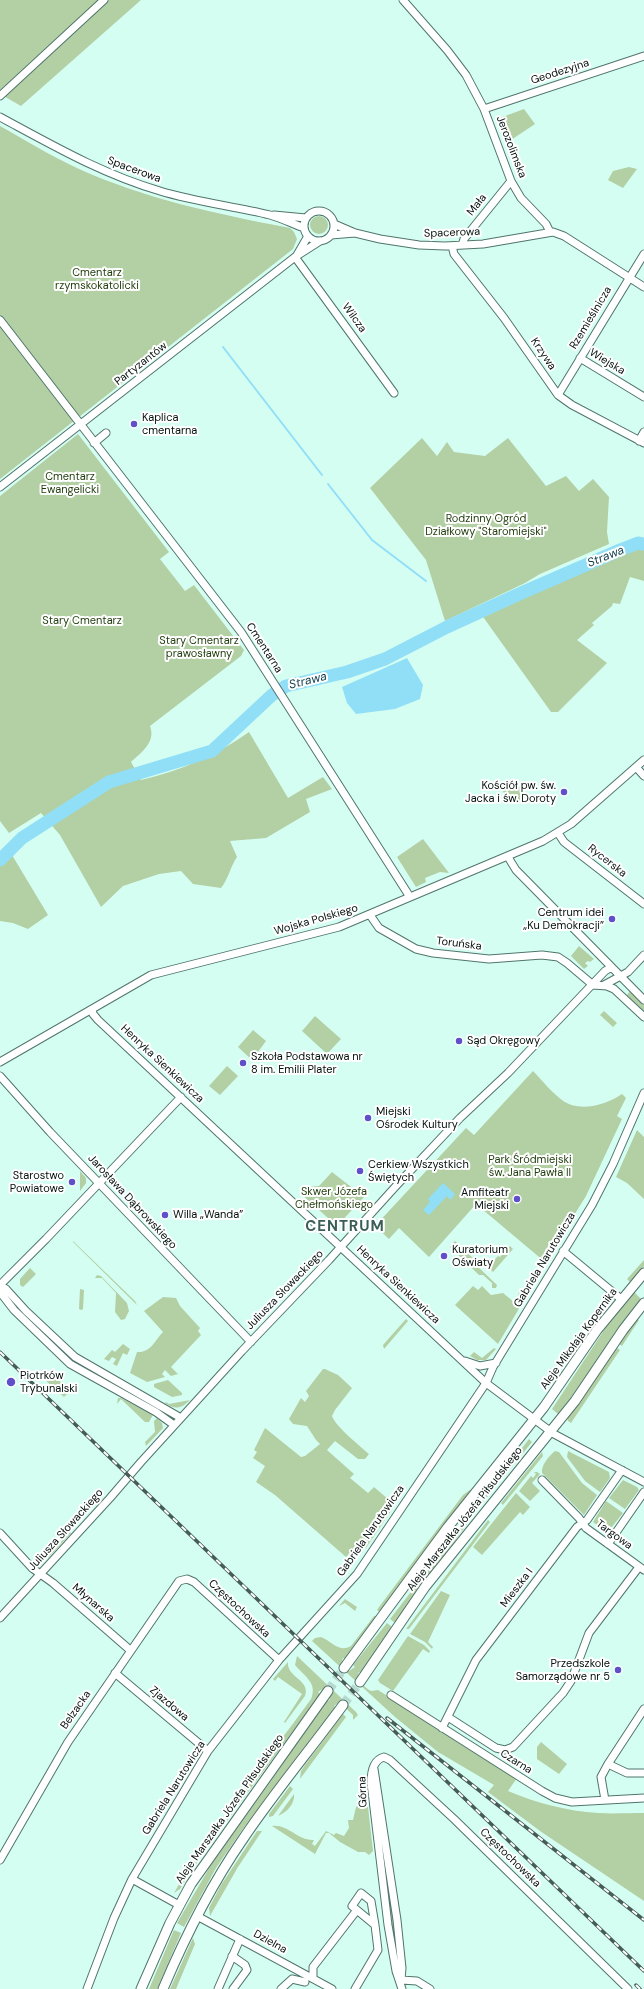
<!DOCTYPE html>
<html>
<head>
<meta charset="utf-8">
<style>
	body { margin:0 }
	canvas { display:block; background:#d5fef3 }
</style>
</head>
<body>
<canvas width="644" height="1989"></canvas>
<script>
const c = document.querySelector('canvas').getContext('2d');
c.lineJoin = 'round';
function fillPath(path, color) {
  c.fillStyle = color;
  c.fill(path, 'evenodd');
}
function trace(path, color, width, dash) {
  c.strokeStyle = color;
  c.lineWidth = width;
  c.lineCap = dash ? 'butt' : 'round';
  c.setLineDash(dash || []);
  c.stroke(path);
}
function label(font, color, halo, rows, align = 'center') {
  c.font = font + ' "DM Sans",sans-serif';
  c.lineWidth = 4;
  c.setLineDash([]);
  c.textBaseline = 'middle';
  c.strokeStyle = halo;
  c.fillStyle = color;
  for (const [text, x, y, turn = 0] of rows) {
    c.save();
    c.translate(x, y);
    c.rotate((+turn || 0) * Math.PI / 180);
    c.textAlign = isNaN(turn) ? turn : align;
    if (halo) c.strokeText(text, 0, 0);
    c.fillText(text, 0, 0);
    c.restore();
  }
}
fillPath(new Path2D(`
	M0,0h141l-120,106 -21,-12z
	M524,109l11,15 -30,20 -8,-25z
	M0,126c25,14 51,30 77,42 68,31 140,46 213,60l4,4 3,7 -4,10 -293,230z
	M629,167l8,2 -14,19 -15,-8 5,-9z
	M310 225a9 9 0 1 1 18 0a9 9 0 1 1-18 0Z
	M78,434l91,118 -9,7 25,32 9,-6 50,65 -3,6 -91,70c6,16 -8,26 -19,36l10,18c39,-9 76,-25 108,-48l39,66 35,-21 9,12 -26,10 4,13 -44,26 -36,3 7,16c-7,10 -8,21 -16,31l-28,-4 -12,-13 -22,3 -36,12 -22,21 -41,-72 -19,-22 -32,20 -9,-12v-325z
	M422,438l15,18 10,-14 7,10 31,4 23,-18 38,48 20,-10 13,15 14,-12 16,18 -2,35 2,12 -69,30 -15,9 -80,38 -19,-61 -56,-72z
	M631,548h13v33l-14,-4 -10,27 -7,-1 -1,3 -20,17 2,2 -17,15 30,23 -49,49h-7l-70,-98 76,-35z
	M506,781h5l10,7v7l5,6h-17l-10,-16z
	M423,839l26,34 -9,-1 -15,6 1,4 -10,5 -19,-30z
	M12,855l36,60 -20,14 -15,-6 -13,-2v-55z
	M579,946l15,13 -4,3 -2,-1 -3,2 3,3 -4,3 -13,-13z
	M630,991l14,14v6l-17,-16z
	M604,1011l13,12 -4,4 -13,-12z
	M315,1016l26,23 -14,15 -25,-23z
	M253,1030l13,11 -14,19 -14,-13z
	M227,1066l11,10 -18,19 -11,-9z
	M533,1071c9,9 18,21 29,29 17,13 44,5 60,-6l4,4 -9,18 5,3 -36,77 -41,66 -69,-58 -47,53 -30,-29 -10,11 -14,-13 91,-98 8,7z
	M637,1130l7,7v62l-17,-16 -11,-6z
	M80,1171l6,7v5l-6,8z
	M332,1172l32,25 -27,29 -36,-32 7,-7 11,-1z
	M73,1241l62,60 2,4 -64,-63z
	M455,1241l23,22 -2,2 21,20 -1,3h-4v-5l-9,-8h-4l-29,-28z
	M510,1246l3,3 -20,23 -5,-5 10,-11 2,1z
	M644,1260v6l-14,16 -3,-3z
	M543,1266l-19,35 -6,-4v-3z
	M30,1268l6,6 -13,13 -3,-2v-6z
	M97,1275l4,1 26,27 2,8 -4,8 -4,1 -6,-8 1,-19 -14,-15h-7z
	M473,1286l5,4 4,-4 9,9 12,-2 17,14 -22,37 -43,-39z
	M80,1289l4,1 -1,19 -2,1 -2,-1z
	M633,1291l8,8c-30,36 -53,78 -83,115l-6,-5 66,-100z
	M163,1297l13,1 4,8 20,22 -2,3 3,4 -30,32 7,7 -7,2 -6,-6 -3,4 3,3 -18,5 -17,-9 7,-21c14,1 18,-12 26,-20l-19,-21z
	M406,1319l2,2 -24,28 -1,-4z
	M635,1320h4l-17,26 -3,-2z
	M123,1344l7,5 -3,6 -4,-2 -6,13 -4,-2 3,-5 -4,-2 -3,4 -5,-2 8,-9 3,2z
	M494,1348l2,1 -10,11h-9l-7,-4 4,-4 8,6z
	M617,1348l3,2 -49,73 -3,-2 -1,-3z
	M323,1369h2l13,6 14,13 -17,22 -3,6c4,11 28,30 37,38l-4,5h-7l-23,-18 -8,9 27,24 -4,4 18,15 6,-6 21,18 -29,43 -6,-7 -14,16 -71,-62 -19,-13 9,-16 -12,-8 4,-6 -3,-2 11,-22 36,29 4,-1 15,-12 -4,-4 -9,-14 -14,-2 -4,-5 12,-21 4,4 4,-6 -3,-5z
	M49,1371l21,20 -6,6 -21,-19z
	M168,1380l14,13v2l-10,2 -18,-10v-3z
	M118,1398h3l32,17 -4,7h-4l-24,-23 -4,5z
	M190,1400c-9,9 -15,10 -25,3l1,-1 3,2z
	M157,1418l5,5 1,5 -17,18 -1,-4 10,-10 -1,-11z
	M529,1439l3,3 -52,64 -85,117 -5,-4z
	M555,1451l4,1 23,31 15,12 -13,20 -42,-42c-1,-8 7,-17 13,-22z
	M568,1451l41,21 1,6 -10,14 -15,-11 -18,-24z
	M542,1452l1,4 -40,49 -2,-2z
	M534,1472h3l3,2 -8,9 8,8 -10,10 -11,-10 12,-15 2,2 3,-4z
	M623,1480l14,7 2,3 -14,19 -16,-11z
	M471,1489l-3,5 -88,118 -3,-2 2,-3 84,-112z
	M516,1493l14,14 -7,8 -3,-3 -38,43 -9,-8z
	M606,1501l17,12 -16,20 -14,-11z
	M488,1520l2,2 -81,107h-3z
	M70,1532l1,1 -23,25 -1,-1z
	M441,1591l9,4 -22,47 5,5 -1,2 -7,-7 -15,-8z
	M345,1599l12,8 -2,4 -10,-8 -6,3z
	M374,1616h3l-32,43 -2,-1 -2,7 8,6 6,-4 -2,-2 34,-42 5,4 -31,46 -2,-1 -2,7c5,4 8,9 14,12l7,-1 139,88 -9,13c28,12 59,20 90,22 15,1 31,0 46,0v88l-104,-70 -52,-39 6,-7 -56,-33 -43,-35 -83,-76 3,-3 6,-1c11,4 17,16 30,9z
	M408,1636l16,9 6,6 -1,2 -6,-4 -30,42 -13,-8 -2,-3z
	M297,1656l59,56 2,3 -5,5v-5l-14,-13 -5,4 2,3 -94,121 -26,38 -32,59 -7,-4 34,-58 60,-84 56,-82 2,2 2,-7 -7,-6 -6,4 2,2 -118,161 -22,34 -6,4c39,-68 91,-130 137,-194 7,-16 -7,-23 -16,-34z
	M288,1662c-2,15 23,18 17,34l-20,27 -1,-1 18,-28 -24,-17 -3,4 -2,-2z
	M343,1714l3,3 -46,62 1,-8 4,-6z
	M541,1742l26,22 -8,10 -22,-15v-12z
	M290,1786l3,3 -20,27 -4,1v-3z
	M374,1786l13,84 13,101 -8,-38z
	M294,1794c1,10 -7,18 -16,22z
	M360,1804l8,3 5,44 -4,4 -4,-3h-7l-18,-10 -11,-9h-3l-11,21 -43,-28c16,-2 26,15 42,14l-2,4 3,2 11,-15 8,4 2,-2 8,3 5,-8 -1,-8h5l3,-13z
	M257,1831h5l-24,36 -28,49 -1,-8 12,-23z
	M174,1930l7,3 -24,56h-8z
	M193,1938l2,6 -19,45h-6z`), '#b3cfa4');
fillPath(new Path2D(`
	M407,658l16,27 -3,14 -25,10 -39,5 -9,-11 -5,-16z
	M443,1183l12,11 -5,6 -3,-4 -18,19 -6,-5 7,-8 -2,-3z`), '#91dff7');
trace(new Path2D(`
	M223,347l99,128
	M328,484l44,56 54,41`), '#91dff7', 2);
trace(new Path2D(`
	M0,860l22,-22 87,-56 103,-31 60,-56 14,-9 61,-14 38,-13 62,-32 72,-33 101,-44 18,-7 6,1`), '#91dff7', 13);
trace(new Path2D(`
	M328,1691l16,-23
	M343,1705l17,-23`), '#b6dad0', 9, [9, 4.5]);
const minor = new Path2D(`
	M403,0l44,50 19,25 18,34 27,72 10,17 25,26 4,8
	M0,96l104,-96
	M484,109l160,-53
	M0,117c52,28 102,57 160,74 36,11 73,15 110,24 11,3 23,9 34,13
	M304 226a15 15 0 1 1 30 0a15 15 0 1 1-30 0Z
	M274,215l32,3
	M334,224l21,9 25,6 39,6 26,1 38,-2 70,-12 11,4 80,51
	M331,235l24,-2
	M462,245l2,-6 47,-58
	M452,246l2,8 50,64 54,77 14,10 72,38
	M297,255l11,-19
	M295,257l99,136
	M0,320l241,312 169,265
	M580,358l64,39
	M558,395l86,-141
	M639,441l5,-9
	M94,443l12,-10
	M0,487l295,-230 25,-16
	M636,767l8,9
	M558,833l6,9 80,62
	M508,857l8,13 128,130
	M370,915l9,13 37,21 17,4 56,6 53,-4 16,2 9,6 26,22 14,1 7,3 30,28
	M604,985l24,-13 16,-17
	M92,1009l1,5 5,6 388,363 68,51 90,48
	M0,1062l151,-87 188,-48 204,-86 28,-17 73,-64
	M0,1076l50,56 201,210
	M563,1251l58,48
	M0,1285l46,-46 135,-142
	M0,1286l6,3 20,22 49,46 106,61
	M0,1292l14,18 56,54 86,48 18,13
	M465,1361l15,5 16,-3
	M542,1480l37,38 7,10 58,42
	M0,1533l32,35 21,15 77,67
	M608,1544l36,-52
	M0,1618l110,-120 31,-36 101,-111 87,-91 67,-74 64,-68 48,-45 97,-102 5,-3 3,1
	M115,1673l93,78
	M391,1695l151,96 13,7 17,4 72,-4
	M644,1709l-36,55 19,9h17
	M448,1717l48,31 9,2 8,-3 50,-54 8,-12 18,-48 50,-66
	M442,1728l34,-68 101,-133 10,-7 35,-50
	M374,1769l23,151 5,48 -1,12
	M605,1800l-4,-23 7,-13
	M0,1860l68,-118 111,-161 8,-2 7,3 85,78
	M132,1879l47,26
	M197,1916l135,73
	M232,1956l13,9 2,5 -14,19
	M313,1978v-11l44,-57
	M401,1980l16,1 13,8
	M87,1989l27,-71 18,-39 76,-128 71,-91 78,-86 129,-191 7,-16 99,-162 21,-41 31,-71
	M218,1989l22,-50
	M281,1989l11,-10 13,3
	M355,1989l23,-39 -3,-25 -23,-19 9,-13 10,8 4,24
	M402,1989l-6,-18 -8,-46 -17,-142c0,-10 2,-23 13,-26l6,3 64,59 174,170`);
const major = new Path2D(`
	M344,1668l104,-141 96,-120 53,-77 47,-57
	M360,1682l65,-95 150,-186 48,-71 21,-27
	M141,1989l29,-66 21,-39 137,-193
	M163,1989c22,-52 48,-104 80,-150 31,-46 67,-89 100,-134`);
trace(minor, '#50756c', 9);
trace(major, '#50756c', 11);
trace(minor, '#fff', 7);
trace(major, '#fff', 9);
const rail = new Path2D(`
	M0,1352l644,619
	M387,1718l257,202
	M636,1985l4,4`);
trace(rail, '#465c56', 3.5);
trace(rail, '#fff', 2, [6]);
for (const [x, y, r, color] of [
	[134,424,4,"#5d50c9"],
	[564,792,4,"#5d50c9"],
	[612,919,4,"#5d50c9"],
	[459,1041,4,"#5d50c9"],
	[243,1063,4,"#5d50c9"],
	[368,1118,4,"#5d50c9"],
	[360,1171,4,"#5d50c9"],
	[72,1182,4,"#5d50c9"],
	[517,1199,4,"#5d50c9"],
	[165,1215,4,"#5d50c9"],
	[444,1256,4,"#5d50c9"],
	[11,1382,5,"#5d50c9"],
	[618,1670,4,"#5d50c9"]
]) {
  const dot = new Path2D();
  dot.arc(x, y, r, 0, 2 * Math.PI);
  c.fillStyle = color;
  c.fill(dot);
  trace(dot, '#fff', 1.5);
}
label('11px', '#03100c', '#fff', [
	["Geodezyjna",560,72,-18],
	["Jerozolimska",511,147,69],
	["Spacerowa",134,170,20],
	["Mała",477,205,-51],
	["Spacerowa",452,233,-2],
	["Wilcza",354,318,54],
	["Rzemieślnicza",591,318,-59],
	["Krzywa",543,354,56],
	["Wiejska",607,362,31],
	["Partyzantów",141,364,-38],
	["Cmentarna",264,648,57],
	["Rycerska",607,861,38],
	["Wojska Polskiego",316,920,-16],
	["Toruńska",459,944,7],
	["Henryka Sienkiewicza",162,1064,43],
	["Jarosława Dąbrowskiego",132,1202,47],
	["Gabriela Narutowicza",545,1260,-59],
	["Henryka Sienkiewicza",398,1285,43],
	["Juliusza Słowackiego",285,1290,-46],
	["Aleje Mikołaja Kopernika",579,1339,-54],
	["Aleje Marszałka Józefa Piłsudskiego",465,1519,-52],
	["Juliusza Słowackiego",66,1530,-48],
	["Gabriela Narutowicza",371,1531,-55],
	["Targowa",614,1535,36],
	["Mieszka I",517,1588,-53],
	["Młynarska",93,1603,41],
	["Częstochowska",239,1609,43],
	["Zjazdowa",169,1704,40],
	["Belzacka",76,1710,-55],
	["Czarna",516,1762,32],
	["Gabriela Narutowicza",174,1788,-58],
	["Górna",363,1792,-92],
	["Aleje Marszałka Józefa Piłsudskiego",230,1809,-55],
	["Częstochowska",510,1858,44],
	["Dzielna",270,1942,29]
]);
label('11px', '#1f3b0b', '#fff', [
	["Cmentarz",97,273],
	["rzymskokatolicki",97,286],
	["Cmentarz",70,477],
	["Ewangelicki",70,490],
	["Rodzinny Ogród",486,519],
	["Działkowy \"Staromiejski\"",486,532],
	["Stary Cmentarz",82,621],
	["Stary Cmentarz",199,641],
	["prawosławny",199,654],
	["Park Śródmiejski",530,1160],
	["św. Jana Pawła II",530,1173],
	["Skwer Józefa",334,1192],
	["Chełmońskiego",334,1205]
]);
label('11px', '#03100c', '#fff', [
	["Kaplica",142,418],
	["cmentarna",142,431],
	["Kościół pw. św.",556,786,"right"],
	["Jacka i św. Doroty",556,799,"right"],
	["Centrum idei",604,913,"right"],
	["„Ku Demokracji”",604,926,"right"],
	["Sąd Okręgowy",467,1041],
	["Szkoła Podstawowa nr",251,1057],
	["8 im. Emilii Plater",251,1070],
	["Miejski",376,1112],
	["Ośrodek Kultury",376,1125],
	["Cerkiew Wszystkich",368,1165],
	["Świętych",368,1178],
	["Starostwo",64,1176,"right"],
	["Powiatowe",64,1189,"right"],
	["Amfiteatr",509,1193,"right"],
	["Miejski",509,1206,"right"],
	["Willa „Wanda”",173,1215],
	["Kuratorium",452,1250],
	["Oświaty",452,1263],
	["Piotrków",20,1376],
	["Trybunalski",20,1389],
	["Przedszkole",610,1664,"right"],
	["Samorządowe nr 5",610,1677,"right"]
], 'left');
label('italic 12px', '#0d3d4a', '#fff', [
	["Strawa",606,557,-22],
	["Strawa",308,681,-14]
]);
c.letterSpacing = '1px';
label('bold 15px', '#3a5f56', '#fff', [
	["CENTRUM",345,1227]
]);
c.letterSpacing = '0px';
</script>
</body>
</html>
